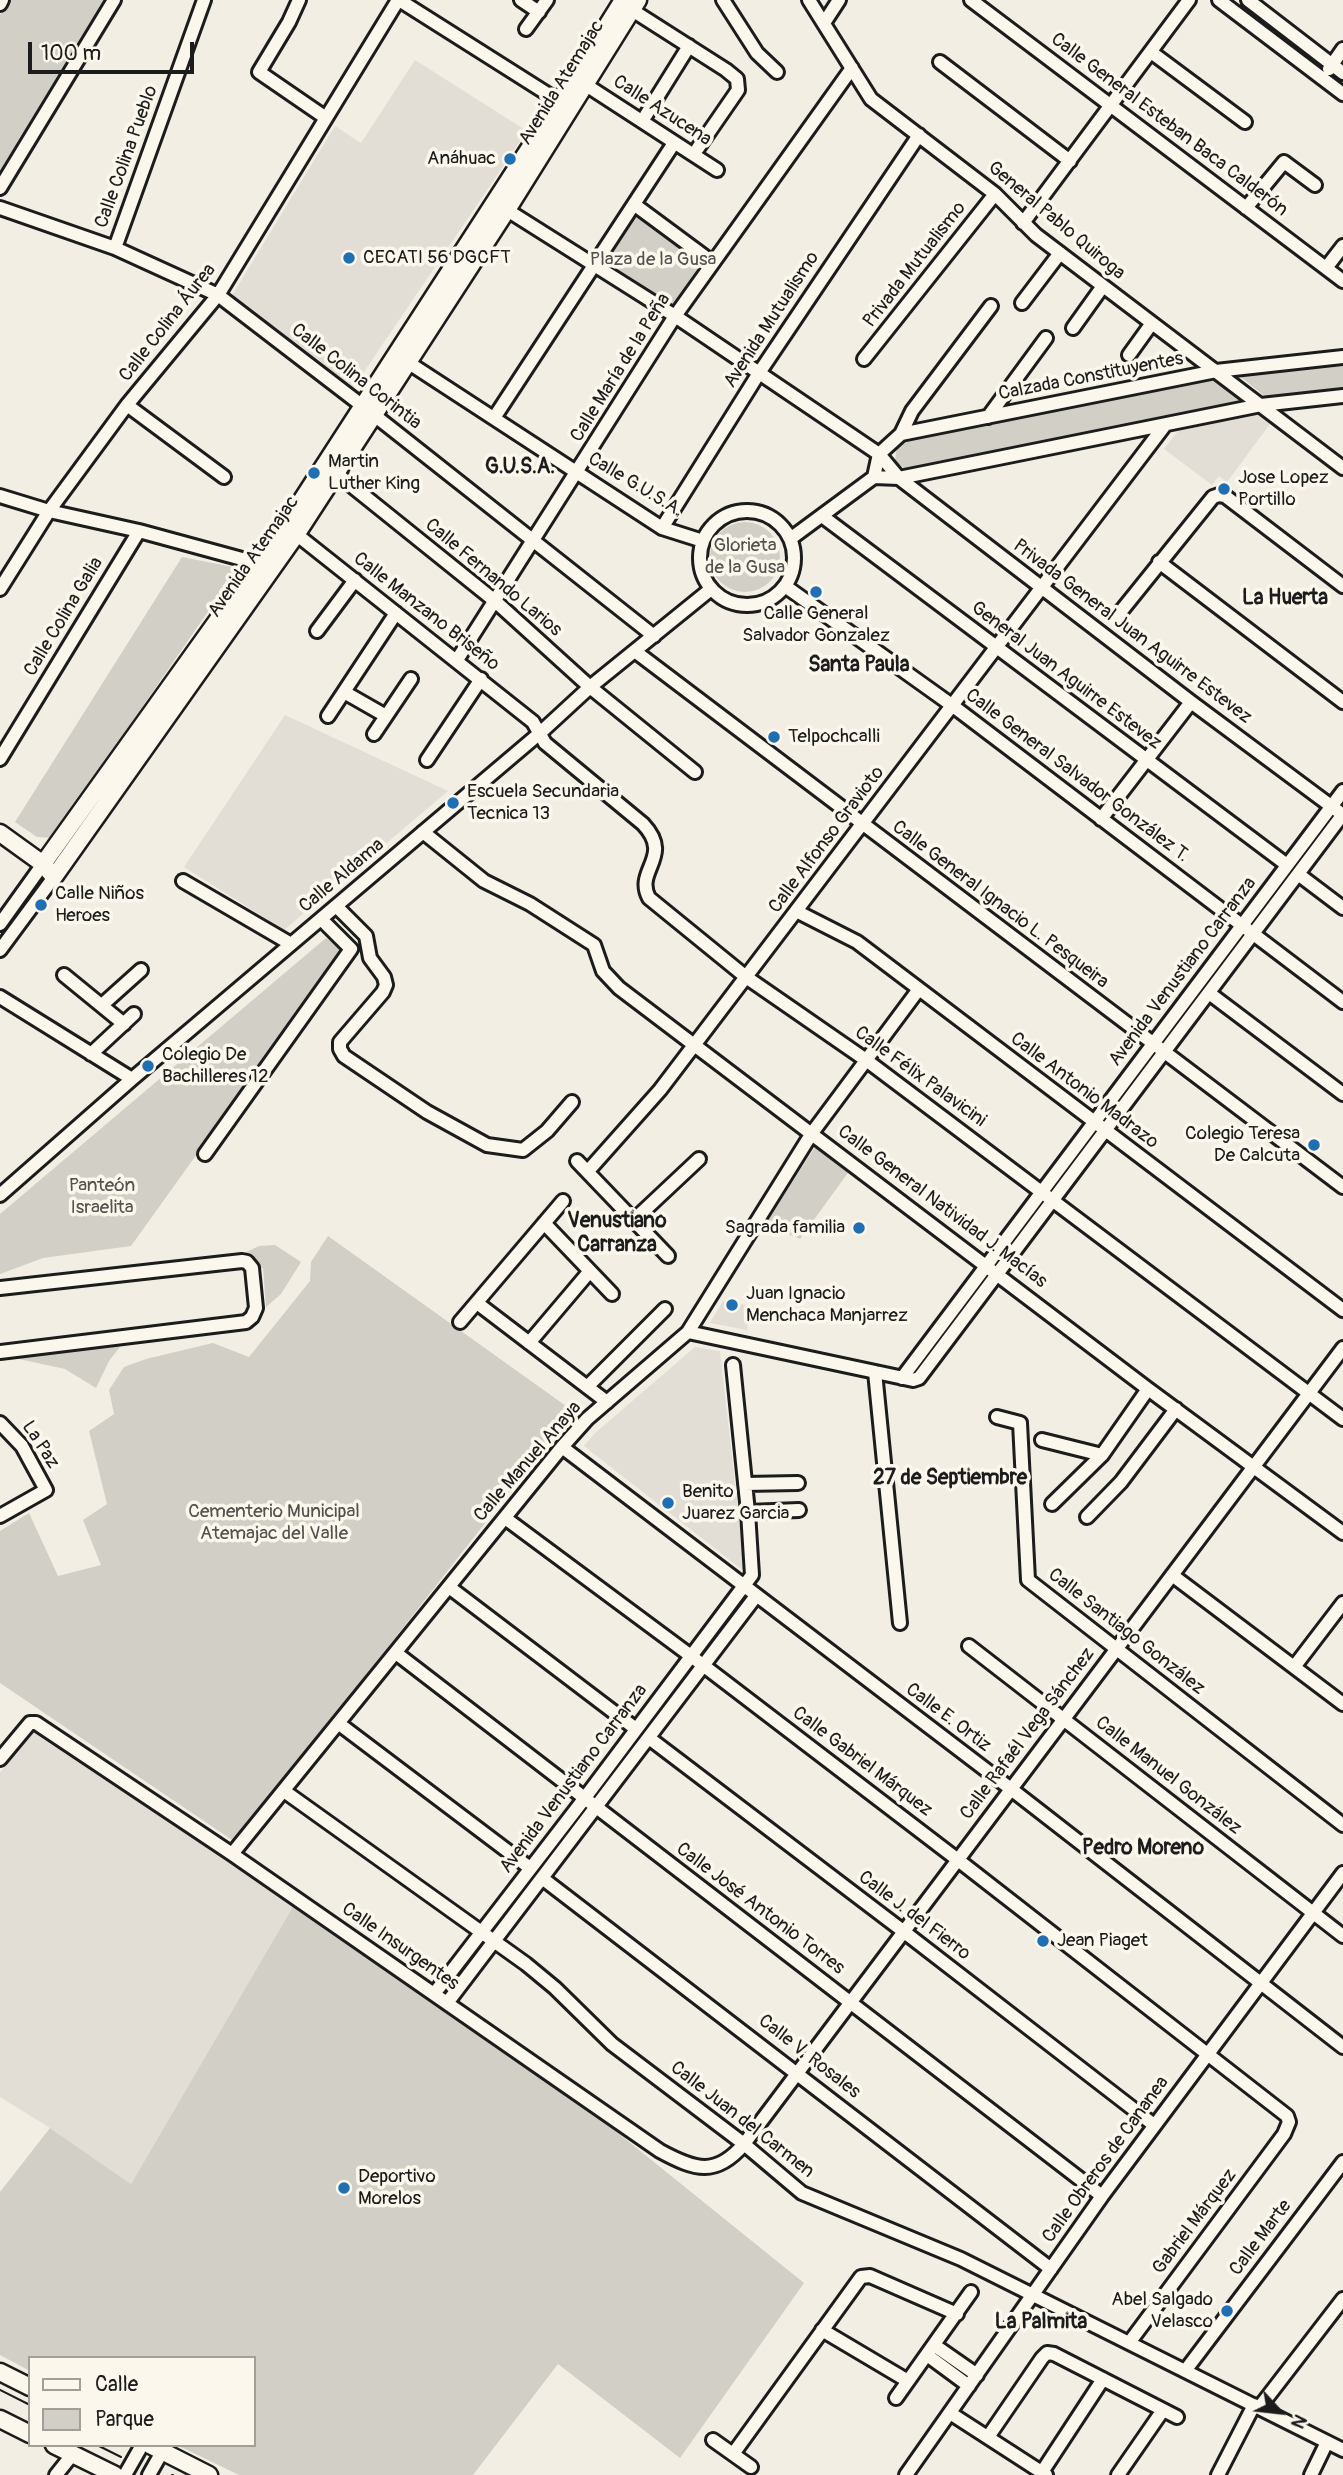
<!DOCTYPE html>
<html>
<head>
<meta charset="utf-8">
<style>
	body { margin:0 }
	#map { position:relative; width:1343px; height:2475px; overflow:hidden; background:#f2eee4; font-family:Pangolin,sans-serif }
	canvas { display:block }
	.legend { position:absolute; left:28px; top:2356px; width:228px; height:91px; box-sizing:border-box; background:#fbf7ec; border:2px solid #a29f99; margin:0; padding:9px 12px; list-style:none; font-size:21px; color:#1c1c1c }
	.legend li { display:flex; align-items:center; gap:14px; height:35px }
	.legend b { width:35px; border:2px solid #a29f99 }
	.north { position:absolute; left:1245px; top:2377px; width:70px; height:70px; -webkit-text-stroke:5px #fbf7ec; paint-order:stroke; rotate:117deg; font-size:19px; font-weight:700; line-height:28px; text-align:center; color:#1c1c1c }
	.north::after { content:''; display:block; margin:auto; width:24px; height:32px; background:#1c1c1c; clip-path:polygon(50% 0,100% 100%,50% 72%,0 100%) }
	.scale { position:absolute; left:28px; top:42px; width:166px; height:32px; box-sizing:border-box; border:4px solid #1c1c1c; border-top:0; padding-left:9px; font-size:21px; line-height:24px; white-space:nowrap; color:#1c1c1c; -webkit-text-stroke:5px #fbf7ec; paint-order:stroke }
</style>
</head>
<body>
<div id="map">
<canvas width="1343" height="2475"></canvas>
<ul class="legend">
<li><b style="height:9px;background:#fbf7ec"></b>Calle</li>
<li><b style="height:19px;background:#d2cfc6"></b>Parque</li>
</ul>
<div class="north">N</div>
<div class="scale">100 m</div>
</div>
<script>
const c = document.querySelector('canvas').getContext('2d');
c.lineJoin = 'round';
function fillPath(path, color) {
  c.fillStyle = color;
  c.fill(path, 'evenodd');
}
function trace(path, color, width, dash) {
  c.strokeStyle = color;
  c.lineWidth = width;
  c.lineCap = dash ? 'butt' : 'round';
  c.setLineDash(dash || []);
  c.stroke(path);
}
function label(font, color, halo, rows, align = 'center') {
  c.font = font + ' Pangolin,sans-serif';
  c.lineWidth = 7;
  c.setLineDash([]);
  c.textBaseline = 'middle';
  c.strokeStyle = halo;
  c.fillStyle = color;
  for (const [text, x, y, turn = 0] of rows) {
    c.save();
    c.translate(x, y);
    c.rotate((+turn || 0) * Math.PI / 180);
    c.textAlign = isNaN(turn) ? turn : align;
    if (halo) c.strokeText(text, 0, 0);
    c.fillText(text, 0, 0);
    c.restore();
  }
}
fillPath(new Path2D(`
	M415,60l112,71 -176,260 -120,-94 104,-171 26,17z
	M1257,414l13,10 -43,58 -8,-6 -7,9 -48,-36 14,-18z
	M285,715l163,76 -164,139 -100,-63z
	M723,1301l29,5 -5,24 -37,-7z
	M695,1347l25,4 25,221 -161,-126 10,-12z
	M34,1728l261,175 -164,281 -81,-56 -50,-31v-324z`), '#e2ded5');
fillPath(new Path2D(`
	M8,0h101l-43,64 -66,112v-161z
	M634,214l69,46 -31,46 -69,-45z
	M1343,364v27l-76,7 -30,-24z
	M1212,378l33,23 -335,71 -15,-10 1,-10 5,-10z
	M710 557a35 35 0 1 1 70 0a35 35 0 1 1-70 0Z
	M182,557l56,11 -186,270 -15,-1 -22,-15z
	M326,938l18,11 -213,297 -88,12 -43,16v-60z
	M817,1144l33,26 -50,69 -35,-15z
	M328,1236l245,175 -338,431 -235,-159v-152l29,-18 29,63 43,-11 -18,-45 24,-16 -18,-73 25,-17 -5,-24 15,-23 22,-8 67,-16 36,14 61,-76 1,-19z
	M275,1245l26,17 -20,32 -15,13 -3,-39 -8,2 -15,-15 19,-9z
	M123,1343l-14,18 -13,27 -31,-19 -46,-10 -1,-7z
	M295,1903l272,189 237,191 -124,175 -122,-94 -85,111h-234l-62,-30h77v-87h-224v13l-30,-16v-163l50,-64 81,56z`), '#d2cfc6');
const minor = new Path2D(`
	M299,0l-10,22 -30,50 67,46
	M399,0l166,105
	M521,0l18,12
	M723,0l34,53 20,19
	M809,0l62,99 124,95 41,41 307,233
	M971,0l372,281
	M1219,0l124,94
	M1248,0l95,73
	M0,4l2,-4
	M632,10l94,60 11,9 1,11 -40,58
	M824,23l15,-23
	M526,29l21,-29
	M1151,52l94,70
	M940,62l130,99
	M1329,69l14,-20
	M586,85l131,85
	M646,115l43,-69
	M0,188l114,-188
	M635,205l77,57
	M0,208l115,40 103,47 146,112 290,229
	M1246,208l38,-46 31,23
	M507,210l168,106 204,138 20,24 292,224 152,113
	M1023,223l166,-223
	M115,248l89,-248
	M1326,268l17,-22
	M1022,303l38,-50
	M1073,328l30,-42
	M1129,355l23,-32
	M864,359l131,-165
	M409,363l253,165 41,13
	M127,405l97,72
	M988,417l58,-79
	M494,418l180,-275
	M901,434l11,-23 79,-105
	M337,474l158,127 95,86 105,85
	M874,477l5,-23 22,-20 315,-63 127,-14
	M0,496l49,15 90,20 125,34
	M700 558a47 47 0 1 1 94 0a47 47 0 1 1-94 0Z
	M822,516l465,349
	M662,528l97,-155 160,-238
	M291,530l242,192 12,21 98,81c31,33 -9,46 6,74l97,79 120,83 477,359
	M790,539l84,-62 25,1 362,-73 82,-9
	M1159,562l184,140
	M785,586l168,120 390,296
	M0,589l49,-78 78,-106 91,-110 180,-295
	M1118,615l95,-118 6,-2 6,1 118,90
	M317,631l38,-51
	M636,652l707,535
	M457,660l218,-344 177,-248
	M344,692l42,24
	M328,716l68,-103
	M374,734l37,-55
	M0,759l139,-228
	M427,760l54,-81
	M1101,819l90,-117
	M423,832l61,49 46,23 64,41 9,26 16,17 529,401 195,144
	M1298,874l45,34
	M183,881l108,63
	M336,906l30,30 4,22 14,19 2,8 -3,7 -43,50v7l4,7 83,56 60,33 36,5 24,-19 25,-29
	M796,911l61,31 486,368
	M0,924l43,-60
	M0,950l54,-73
	M64,975l60,49
	M1209,993l134,101
	M0,997l132,82
	M102,1005l39,-35
	M91,1054l43,-40
	M205,1154l146,-205 -30,-30
	M577,1161l91,95
	M588,1171l72,-81 505,-665
	M0,1195l132,-116 408,-346 50,-46 121,-98
	M634,1220l65,-61
	M544,1223l68,71
	M0,1288l242,-27 5,1 5,6 4,40 -4,9 -6,5 -246,30
	M477,1303l130,99
	M460,1322l103,-121
	M688,1332l225,48 6,-2 424,-564
	M529,1343l61,-72
	M875,1372l25,251
	M902,1378l441,-587
	M587,1387l78,-78
	M997,1417l23,6 8,157 315,245
	M0,1423l22,23 24,44 -46,26
	M1042,1440l60,15
	M562,1447l449,342 332,258
	M745,1484l53,-1
	M1052,1504l50,-49 46,-66
	M748,1512l51,-2
	M1087,1517l34,-35 55,-73
	M505,1518l186,138 267,204 329,256 2,6 -5,12 -155,209
	M1172,1575l171,129
	M449,1587l187,142
	M969,1646l374,290
	M396,1653l706,543
	M1294,1667l49,-64
	M338,1723l192,145
	M649,1738l254,193 251,194
	M0,1759l30,-36h6l196,131 428,297c35,19 56,26 84,-7l599,-796
	M284,1791l242,173 29,24 57,56 132,100 58,49 159,66 382,191
	M232,1854l330,-407 25,-28 101,-87 124,-199 107,-144
	M542,1878l509,391
	M434,1994l150,-195 168,-224 -4,-63 -15,-147
	M447,2003l309,-407
	M822,2330l86,51
	M934,2345l43,30
	M927,2355l42,31
	M1185,2371l158,-209
	M896,2398l75,-106
	M1259,2408l84,-109
	M950,2413l96,62
	M988,2437l54,-79 5,-5 7,1 123,63
	M713,2440l38,27
	M733,2454l128,-177 9,-1 87,38
	M1042,2472l61,-93
	M56,2475l16,-20
	M125,2475l17,-30
	M149,2475l13,-23
	M906,2475l196,-279 241,-323
	M1118,2475l45,-65
	M1218,2475l36,-70
	M1311,2475l16,-33`);
const major = new Path2D(`
	M0,833l43,31 11,13 242,-342 211,-325 131,-210
	M43,864l242,-338 275,-425 63,-101
	M0,2372l30,15
	M0,2419l30,15
	M54,2445l61,30
	M150,2445l59,30`);
trace(minor, '#1c1c1c', 18);
trace(major, '#1c1c1c', 21);
trace(minor, '#fbf7ec', 12);
trace(major, '#fbf7ec', 16);
trace(new Path2D(`
	M0,2390l30,15
	M97,2445l24,12
	M172,2475h1`), '#1c1c1c', 2);
for (const [x, y, r, color] of [
	[510,159,7,"#1f6fb2"],
	[349,258,7,"#1f6fb2"],
	[314,473,7,"#1f6fb2"],
	[1224,489,7,"#1f6fb2"],
	[816,592,7,"#1f6fb2"],
	[774,737,7,"#1f6fb2"],
	[453,803,7,"#1f6fb2"],
	[41,905,7,"#1f6fb2"],
	[148,1066,7,"#1f6fb2"],
	[1314,1145,7,"#1f6fb2"],
	[859,1228,7,"#1f6fb2"],
	[732,1305,7,"#1f6fb2"],
	[668,1503,7,"#1f6fb2"],
	[1043,1941,7,"#1f6fb2"],
	[344,2188,7,"#1f6fb2"],
	[1227,2311,7,"#1f6fb2"]
]) {
  const dot = new Path2D();
  dot.arc(x, y, r, 0, 2 * Math.PI);
  c.fillStyle = color;
  c.fill(dot);
  trace(dot, '#fbf7ec', 2.5);
}
label('19px', '#1c1c1c', '#fbf7ec', [
	["Avenida Atemajac",562,83,-58],
	["Calle Azucena",662,111,33],
	["Calle General Esteban Baca Calderón",1169,125,37],
	["Calle Colina Pueblo",127,157,-70],
	["General Pablo Quiroga",1056,221,40],
	["Privada Mutualismo",915,265,-52],
	["Avenida Mutualismo",772,320,-57],
	["Calle Colina Áurea",168,323,-52],
	["Calle María de la Peña",621,368,-58],
	["Calle Colina Corintia",356,377,38],
	["Calzada Constituyentes",1091,377,-11],
	["Calle G.U.S.A.",635,485,31],
	["Avenida Atemajac",254,557,-55],
	["Calle Fernando Larios",493,578,40],
	["Calle Manzano Briseño",426,612,38],
	["Calle Colina Galia",64,617,-59],
	["Privada General Juan Aguirre Estevez",1132,632,37],
	["General Juan Aguirre Estevez",1066,676,37],
	["Calle General Salvador González T.",1077,776,37],
	["Calle Alfonso Gravioto",827,840,-53],
	["Calle Aldama",342,876,-40],
	["Calle General Ignacio L. Pesqueira",1000,905,37],
	["Avenida Venustiano Carranza",1183,972,-53],
	["Calle Félix Palavicini",920,1077,36],
	["Calle Antonio Madrazo",1084,1091,37],
	["Calle General Natividad J. Macías",942,1207,37],
	["La Paz",40,1445,57],
	["Calle Manuel Anaya",528,1462,-49],
	["Calle Santiago González",1126,1632,38],
	["Calle E. Ortiz",948,1718,37],
	["Calle Rafaél Vega Sánchez",1028,1734,-53],
	["Calle Gabriel Márquez",862,1762,37],
	["Calle Manuel González",1168,1776,38],
	["Avenida Venustiano Carranza",574,1779,-53],
	["Calle José Antonio Torres",760,1909,37],
	["Calle J. del Fierro",914,1916,37],
	["Calle Insurgentes",400,1947,35],
	["Calle V. Rosales",809,2057,38],
	["Calle Juan del Carmen",742,2120,38],
	["Calle Obreros de Cananea",1106,2160,-54],
	["Gabriel Márquez",1195,2222,-53],
	["Calle Marte",1261,2238,-53]
]);
label('19px', '#1c1c1c', '#fbf7ec', [
	["Anáhuac",496,159,"right"],
	["CECATI 56 DGCFT",363,258],
	["Martin",328,462],
	["Luther King",328,484],
	["Jose Lopez",1238,478],
	["Portillo",1238,500],
	["Calle General",816,614,"center"],
	["Salvador Gonzalez",816,636,"center"],
	["Telpochcalli",788,737],
	["Escuela Secundaria",467,792],
	["Tecnica 13",467,814],
	["Calle Niños",55,894],
	["Heroes",55,916],
	["Colegio De",162,1055],
	["Bachilleres 12",162,1077],
	["Colegio Teresa",1300,1134,"right"],
	["De Calcuta",1300,1156,"right"],
	["Sagrada familia",845,1228,"right"],
	["Juan Ignacio",746,1294],
	["Menchaca Manjarrez",746,1316],
	["Benito",682,1492],
	["Juarez Garcia",682,1514],
	["Jean Piaget",1057,1941],
	["Deportivo",358,2177],
	["Morelos",358,2199],
	["Abel Salgado",1213,2300,"right"],
	["Velasco",1213,2322,"right"]
], 'left');
label('19px', '#53524f', '#fbf7ec', [
	["Plaza de la Gusa",653,260],
	["Glorieta",745,546],
	["de la Gusa",745,568],
	["Panteón",102,1186],
	["Israelita",102,1208],
	["Cementerio Municipal",274,1512],
	["Atemajac del Valle",274,1534]
]);
label('bold 21px', '#1c1c1c', '#fbf7ec', [
	["G.U.S.A.",520,468],
	["La Huerta",1285,599],
	["Santa Paula",859,666],
	["Venustiano",617,1222],
	["Carranza",617,1246],
	["27 de Septiembre",950,1479],
	["Pedro Moreno",1143,1849],
	["La Palmita",1041,2323]
]);
</script>
</body>
</html>
